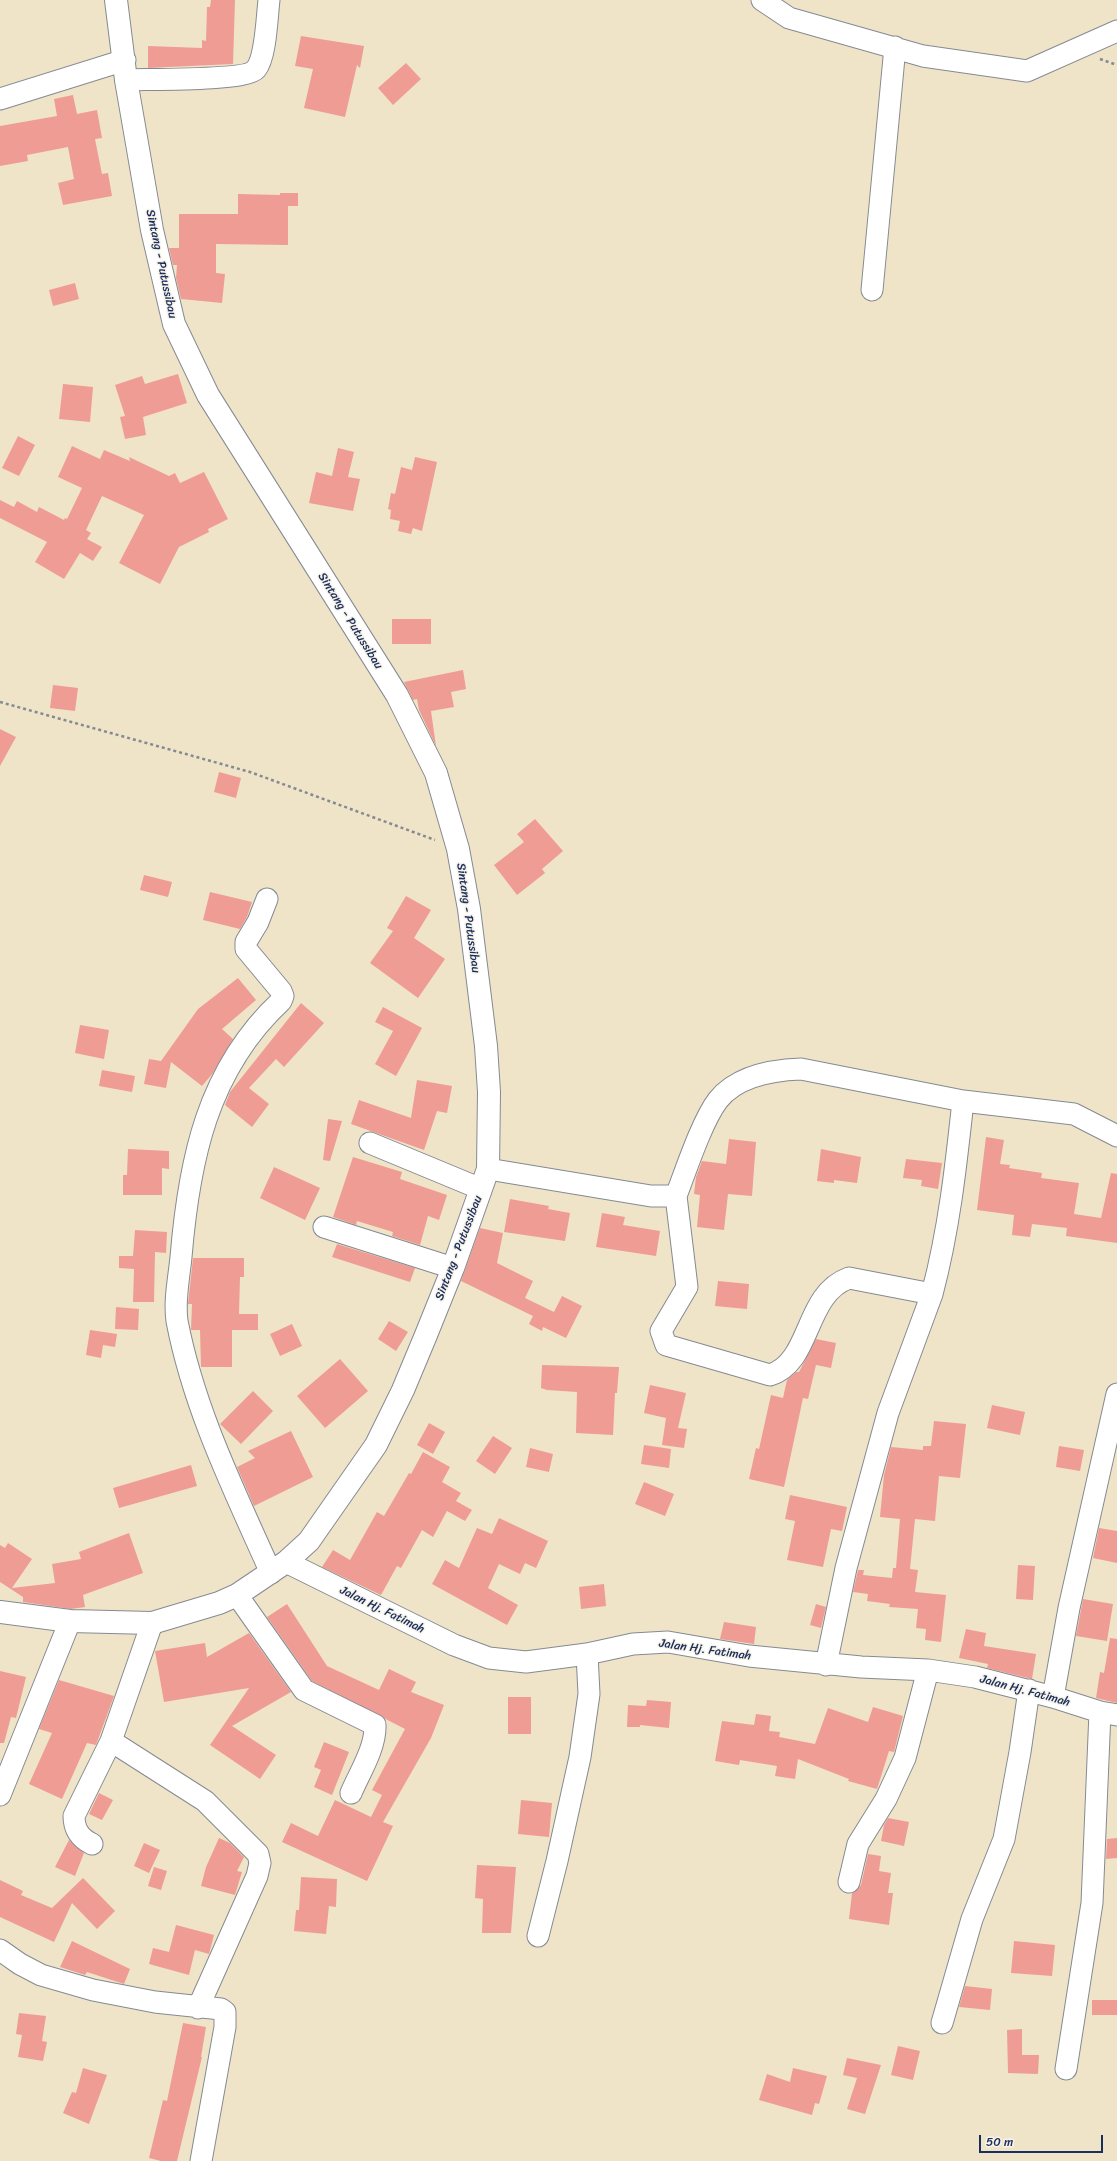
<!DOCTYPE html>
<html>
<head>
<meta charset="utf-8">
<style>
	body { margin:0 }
	#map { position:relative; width:1117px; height:2161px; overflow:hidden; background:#efe4c7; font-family:Sriracha,sans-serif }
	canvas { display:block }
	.scale { position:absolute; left:979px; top:2135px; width:124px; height:18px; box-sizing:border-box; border:2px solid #1b2f5e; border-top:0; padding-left:5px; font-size:12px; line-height:14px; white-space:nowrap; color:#1b2f5e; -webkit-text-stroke:3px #f7f3e8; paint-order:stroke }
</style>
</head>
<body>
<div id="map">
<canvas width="1117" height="2161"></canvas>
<div class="scale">50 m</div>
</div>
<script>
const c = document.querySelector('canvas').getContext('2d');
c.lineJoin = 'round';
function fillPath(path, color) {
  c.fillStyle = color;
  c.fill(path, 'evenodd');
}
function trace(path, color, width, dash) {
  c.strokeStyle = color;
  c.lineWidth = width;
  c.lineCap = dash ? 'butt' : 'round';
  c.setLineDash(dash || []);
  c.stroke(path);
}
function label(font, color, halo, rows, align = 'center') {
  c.font = font + ' Sriracha,sans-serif';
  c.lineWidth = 3;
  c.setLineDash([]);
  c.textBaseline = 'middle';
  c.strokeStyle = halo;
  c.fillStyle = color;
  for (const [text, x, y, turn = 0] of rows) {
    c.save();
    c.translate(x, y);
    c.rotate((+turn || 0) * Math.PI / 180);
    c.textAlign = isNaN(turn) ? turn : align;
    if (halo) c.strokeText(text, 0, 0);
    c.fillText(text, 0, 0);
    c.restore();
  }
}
fillPath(new Path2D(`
	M211,0h24l-2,64 -85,4v-22l54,2v-8l4,1 1,-34h3z
	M301,36l63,10 -4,22 -3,-3 -12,52 -41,-9 9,-39 -18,-3z
	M406,63l15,16 -28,26 -15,-17z
	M73,95l4,19 20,-4 5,28 -7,1 7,35 6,-1 4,23 -49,9 -5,-22 16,-4 -6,-32 -41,8 1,6 -28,5v-40l57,-10 -3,-17z
	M280,193h18v13h-10v39l-72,-1v29l9,1 -3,29 -41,-4 -5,-21 1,-13h-4l-4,-17h10v-34h59v-20l42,1z
	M75,283l4,16 -26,7 -4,-16z
	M178,374l9,29 -44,14 3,18 -21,4 -5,-22 5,-1 -10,-31 27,-9 3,8z
	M63,384l30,3 -3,35 -31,-3z
	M18,436l17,9 -16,31 -17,-8z
	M72,446l28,13 4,-9 26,11 -1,-4 40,19 6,-3 5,10 24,-11 24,47 -20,10 1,3 -30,15 -19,37 -41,-21 25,-48 -42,-19 -16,34 5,3 -4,6 15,8 -9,14 -13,-8 -16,26 -29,-17 12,-20 -47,-24v-18l14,7 3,-6 20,11 2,-5 25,13 1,-2 2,1 15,-31 -24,-11z
	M338,448l16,4 -6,25 12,2 -7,32 -44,-8 7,-31 16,4z
	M415,457l22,5 -15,69 -9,-3 -2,6 -13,-3 2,-10 -10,-2 1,-9 -3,-1 3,-16 4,1 6,-27 11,3z
	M392,619h39v25h-39z
	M463,670l3,19 -15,3 3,15 -23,4 5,35 -17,-36 -2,-11 -4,1 -9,-18z
	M53,685l25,3 -3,23 -25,-3z
	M0,729l16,8 -16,29z
	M219,772l22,6 -5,20 -22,-6z
	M535,819l28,32 -21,18 3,4 -28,22 -23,-30 30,-23 -7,-8z
	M144,875l28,7 -4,15 -28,-7z
	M210,892l42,10 -5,15 -7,12 -37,-9z
	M406,896l25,14 -17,28 31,21 -27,39 -48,-35 23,-32 -6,-3z
	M238,978l18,22 -34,29 11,10 -20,34 -11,13 -31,-24 -5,26 -22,-4 5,-25 12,2 37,-52z
	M301,1003l23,20 -40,44 -8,-8 -27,29 20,16 -17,23 -27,-22 5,-13z
	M383,1007l39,21 -26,48 -21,-12 18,-33 -18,-9z
	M80,1025l29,5 -5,29 -29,-6z
	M102,1070l33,6 -3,16 -33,-6z
	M417,1080l35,6 -5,27 -10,-2 -13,39 -73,-26 8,-24 52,18z
	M328,1119l14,2 -12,40 -7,-1z
	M986,1137l18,3 -4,24 10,1 -1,3 33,5 -1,5 38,5 -5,31 27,4 10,-45 6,1v69l-51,-7 1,-8 -35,-4 -2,13 -18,-2 2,-20 -37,-5z
	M729,1139l27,3 -4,54 -24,-2 -4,36 -27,-3 3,-32 -6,-1 2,-17 6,-16 24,3z
	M128,1149l41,2v18l-7,-1v27h-39v-20h4z
	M821,1149l40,8 -4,26 -23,-3v3l-17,-2z
	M353,1157l49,15 -2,7 47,16 -8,25 -11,-4 -8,29 -28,-9 1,-4 -36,-11 -1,4 -23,-8z
	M906,1159l36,4 -4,26 -17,-3 1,-6 -19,-2z
	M274,1167l46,21 -15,32 -45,-22z
	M510,1199l39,7 -1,3 22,4 -5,28 -61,-9z
	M602,1213l23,4 -2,8 37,6 -4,25 -60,-9z
	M480,1228l23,5 -6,30 36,18 -8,17 29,14 8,-16 20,10 -16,32 -23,-11 -1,4 -13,-7 4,-8 -72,-35z
	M135,1230l32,2 -1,21 -11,-1 -1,50h-21l1,-33 -15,-1v-12h14z
	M337,1244l78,24 -5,14 -78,-25z
	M193,1258h51v19h-4l-1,37h19v16h-26v37h-31l-1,-37h-9l1,-26h-4z
	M718,1281l31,3 -2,25 -32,-3z
	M116,1307l23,2 -1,21 -23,-1z
	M389,1321l19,11 -12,19 -18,-12z
	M292,1324l10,22 -22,10 -10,-22z
	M90,1330l27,4 -2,13 -12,-2 -2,13 -15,-3z
	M816,1339l20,4 -5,25 -15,-3 -8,34 -5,-1 -19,89 -35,-8 7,-31 3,1 12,-54 12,3 4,-18 9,-8h3z
	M340,1359l28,32 -43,37 -28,-32z
	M542,1365l77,2 -2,26h-2l-2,42 -37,-2 1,-41 -30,-2 -6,-2z
	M650,1385l36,8 -8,35 9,1 -3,19 -22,-3 4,-27 -22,-5z
	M253,1391l20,20 -32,33 -21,-20z
	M992,1405l33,7 -5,23 -33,-7z
	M934,1421l32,3 -6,54 -21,-2 -4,45 -20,-2 -5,50 8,1 -3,22 31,3 -5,47 -16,-2 1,-11 -10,-1 2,-19 -29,-2 1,-3 -23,-3 1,-7 -15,-2 5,-22h6l-1,5 29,3 1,-10h3l4,-49 -20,-2 4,-42 7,-28 32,3v-4h8z
	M429,1423l16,9 -12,22 -16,-9z
	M291,1431l22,46 -59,29 -17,-39 18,-9 -7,-7z
	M493,1436l19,12 -17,26 -19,-13z
	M644,1445l27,4 -2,19 -28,-4z
	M1059,1446l25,4 -4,21 -24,-4z
	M530,1448l23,6 -4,18 -23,-5z
	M423,1452l27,15 -8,15 19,11 -5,8 16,9 -7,11 -18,-10 -14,26 -11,-7 -21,38 -4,-2 -16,29 -59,-28 11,-17 17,10 27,-48 7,4 25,-43 2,1z
	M191,1465l6,21 -78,22 -6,-20z
	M644,1482l30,12 -9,22 -30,-12z
	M790,1495l57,12 -5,24 -11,-2 -8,38 -36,-7 8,-39 -10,-2z
	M499,1518l49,23 -12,27 -11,-5 -5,11 -21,-10 -11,24 30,17 -11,20 -75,-41 13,-24 14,8 18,-40 15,6z
	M1099,1528l18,3v32l-24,-5z
	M129,1533l14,40 -60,22 2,12 -14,2 -48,-7v-5l-23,-15v-37l5,3 3,-5 24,16 -20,29 43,-5 -3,-19 29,-5 -2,-7z
	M1018,1565l17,1 -2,34 -17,-1z
	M604,1584l2,22 -25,3 -2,-22z
	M1083,1599l30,5 -6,37 -31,-5z
	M287,1604l40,62 52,24 10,-21 27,13 -5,10 33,13 -13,33 -48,84 10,4 -26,55 -85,-39 9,-19 27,13 17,-36 36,17 11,-22 -10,-5 33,-61 -93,-48 -45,-64z
	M816,1604l10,3 -5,21 -11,-3z
	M724,1622l32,5 -2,17 -34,-5z
	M966,1629l20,4 -2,13 52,8 -4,25 -45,-11 1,-4 -29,-6z
	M249,1633l42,59 -59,34 44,29 -16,24 -50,-34 39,-57 -85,14 -9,-51 50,-8 2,14z
	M1110,1638l7,1v64l-21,-5 4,-26 4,1z
	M0,1671l26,6 -10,41 -5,-1 -7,26h-4z
	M59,1680l55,16 -18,49 -9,-2 -25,56 -33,-15 23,-51 -13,-4z
	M508,1697h23v37h-23z
	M647,1700l24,2 -2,26 -29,-3v2h-13l1,-22 18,1z
	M873,1707l30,9 -9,36 -5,-1 -12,38 -29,-8 1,-2 -51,-20 -3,20 -20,-3 2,-10 -37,-6 -1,5 -24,-4 7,-40 32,4 2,-11 15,2 -2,15 11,1 -1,5 36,7 13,-36 40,14z
	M324,1742l25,10 -17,43 -18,-8 7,-17 -7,-3z
	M99,1793l14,7 -11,20 -13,-6z
	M521,1800l31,3 -3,34 -31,-3z
	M888,1818l21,4 -5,24 -23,-5 3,-16z
	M219,1838l11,5 14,14 -7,14 5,1 -7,23 -34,-9 5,-19z
	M1117,1838v20l-11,1 1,-20z
	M69,1840l15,13 -9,23 -20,-9z
	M144,1843l16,7 -11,23 -15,-7z
	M868,1854l13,2 -2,15 12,2 -3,20h5l-4,32 -40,-6 3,-26 5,-3 4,-5z
	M477,1865l39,2 -5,66h-29l1,-34 -8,-1z
	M154,1867l13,4 -6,19 -13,-4z
	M301,1877l36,2 -1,28 -7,-1 -3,28 -32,-3 2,-21h3z
	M83,1878l32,33 -18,18 -25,-26 -18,39 -54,-25v-37l23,11 -2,4 31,13z
	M176,1925l38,10 -5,19 -14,-4 -6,25 -40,-11 4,-16 16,4z
	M72,1941l58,28 -6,15 -37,-12 -2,3 -25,-8z
	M1014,1941l41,4 -3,31 -41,-3z
	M965,1986l27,3 -2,21 -31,-3z
	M1092,2000h25v15h-25z
	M19,2013l27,3 -4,25 5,1 -4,19 -25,-4 4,-22 -6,-1z
	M183,2023l23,4 -5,30h1l-25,104h-16l-12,-3 14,-58 4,1z
	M1022,2029v26h17l-1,19 -30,-1 -1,-43z
	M898,2046l22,5 -7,29 -22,-5z
	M847,2058l34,7 -16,49 -18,-5 10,-31 -14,-3z
	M83,2068l24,7 -18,49 -26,-11 9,-21 4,1z
	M793,2068l34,8 -8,28 -4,-1 -3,12 -53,-15 8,-26 23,8z`), '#ef9c95');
const minor = new Path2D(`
	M762,0l27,18 134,38 104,15 90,-40
	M126,80c21,-1 120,1 130,-11 10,-12 11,-53 13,-69
	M0,99l125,-39
	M872,290l23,-243
	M267,899l-9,23 -12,20v7l35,42 2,5 -2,5c-74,69 -92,160 -100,256 -2,21 -7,43 -4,64 17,89 58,171 94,252
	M370,1143l111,46
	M488,1169l163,27h25c10,-26 26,-75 42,-96 19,-24 55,-30 83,-31l162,32 111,13 43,22
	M676,1196l11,91 -26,44 5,14 104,30c42,-13 34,-81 79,-97l83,16
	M324,1227l129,41
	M286,1562l168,83 35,13 37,4 61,-8 46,-10 35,-2 81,14 112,11 67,3 47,7 78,20 47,15 17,3
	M237,1595l67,95 71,35c1,22 -15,47 -24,68
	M826,1665l20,-97 42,-155 44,-119c17,-64 24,-128 31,-193
	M1053,1697l16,-89 48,-214
	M111,1741l94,60 53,53 2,9 -3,13 -59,132
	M0,1795l70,-174
	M92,1844c-12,-6 -18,-14 -18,-28l37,-75 41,-118
	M849,1882l9,-38 28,-45 19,-41 23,-88
	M538,1936l19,-75 23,-104 9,-63 -2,-40
	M0,1950l20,14 21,11 52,15 62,12 66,7 4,3v15l-24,134
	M942,2023l30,-104 32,-80 16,-87 9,-62
	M1066,2069l26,-166 8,-191`);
const highway = new Path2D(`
	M0,1612l70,9 82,2 67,-20 18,-8 49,-33 23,-21 67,-96 27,-55 23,-55 27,-67 35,-99 1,-77 -3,-46 -17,-137 -11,-60 -22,-76 -39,-78 -189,-300 -34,-71 -22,-94 -26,-150 -10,-80`);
trace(minor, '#858a92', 23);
trace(highway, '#858a92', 24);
trace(new Path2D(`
	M1100,59l17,6
	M0,702l250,70 185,68`), '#858a92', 2.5, [3, 3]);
trace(minor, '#fff', 21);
trace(highway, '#fff', 22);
label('12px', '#1b2f5e', '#f7f3e8', [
	["Sintang - Putussibau",161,264,78],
	["Sintang - Putussibau",350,621,58],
	["Sintang - Putussibau",468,918,82],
	["Sintang - Putussibau",459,1248,-69],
	["Jalan Hj. Fatimah",382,1610,26],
	["Jalan Hj. Fatimah",705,1650,8],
	["Jalan Hj. Fatimah",1025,1691,15]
]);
</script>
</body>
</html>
